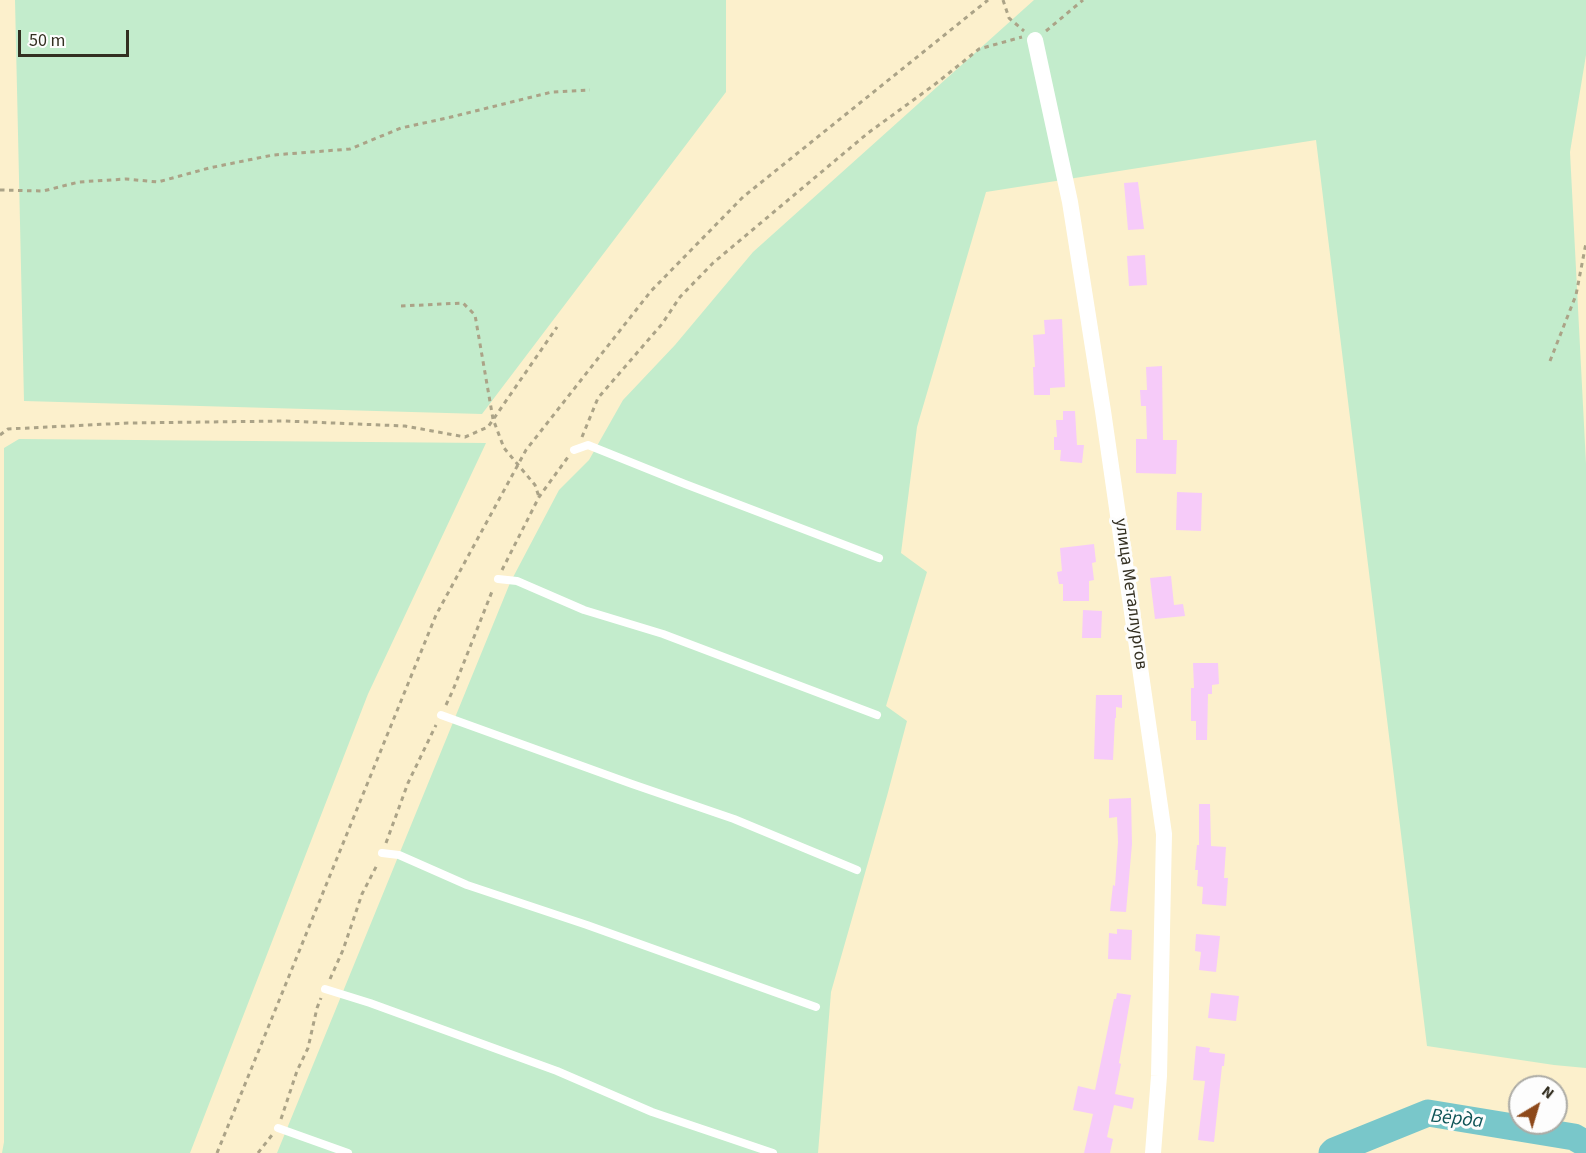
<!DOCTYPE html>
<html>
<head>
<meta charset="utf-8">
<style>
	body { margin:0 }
	#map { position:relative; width:1586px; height:1153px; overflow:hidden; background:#fcf0cc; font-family:"Source Sans 3",sans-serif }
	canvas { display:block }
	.north { position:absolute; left:1508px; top:1075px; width:60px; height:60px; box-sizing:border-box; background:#fdfdfd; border:2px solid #acaba5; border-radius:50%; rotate:38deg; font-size:16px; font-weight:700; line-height:24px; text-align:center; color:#332f21 }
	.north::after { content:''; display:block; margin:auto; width:21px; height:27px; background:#8d491b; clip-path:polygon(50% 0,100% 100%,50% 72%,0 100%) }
	.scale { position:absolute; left:18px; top:30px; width:111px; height:27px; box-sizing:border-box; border:3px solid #332f21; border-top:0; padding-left:8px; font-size:18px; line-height:21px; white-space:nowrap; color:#332f21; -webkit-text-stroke:4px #fdfdfd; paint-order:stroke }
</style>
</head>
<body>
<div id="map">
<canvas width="1586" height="1153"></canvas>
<div class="north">N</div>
<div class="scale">50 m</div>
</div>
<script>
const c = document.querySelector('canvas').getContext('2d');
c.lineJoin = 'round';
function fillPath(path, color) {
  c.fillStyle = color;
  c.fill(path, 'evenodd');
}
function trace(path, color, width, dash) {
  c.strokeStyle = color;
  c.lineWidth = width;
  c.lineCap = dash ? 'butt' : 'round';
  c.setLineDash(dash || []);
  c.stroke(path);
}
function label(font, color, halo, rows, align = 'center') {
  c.font = font + ' "Source Sans 3",sans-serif';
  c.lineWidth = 6;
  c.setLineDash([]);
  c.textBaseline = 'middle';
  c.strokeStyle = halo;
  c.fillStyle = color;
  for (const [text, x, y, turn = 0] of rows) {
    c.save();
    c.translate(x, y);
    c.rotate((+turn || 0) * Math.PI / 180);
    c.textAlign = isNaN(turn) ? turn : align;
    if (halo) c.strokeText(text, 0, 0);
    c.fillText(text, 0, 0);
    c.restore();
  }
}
fillPath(new Path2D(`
	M15,0h711v92l-244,322 -458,-13z
	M1034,0h552v55l-16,97 16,312v604l-32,-3 -127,-19 -111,-906 -330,52 -69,235 -16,126 26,19 -41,134 21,15 -20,75 -56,196 -13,161h-541l233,-570 49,-93 30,-30 34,-60 52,-55 78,-93z
	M19,439l467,4 -118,251 -178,459h-188l2,-11v-694z`), '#c3eccc');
trace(new Path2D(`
	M1332,1153l2,-2 94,-38 146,24 12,7`), '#79c7ca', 27);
fillPath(new Path2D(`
	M1138,182l6,47 -16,1 -4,-47z
	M1145,255l2,30 -18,1 -2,-30z
	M1062,319l3,68 -15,1v7h-16l-1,-28h2l-2,-32 12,-1 -1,-14z
	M1162,366l1,74h14l-1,34 -40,-1v-34h11l-1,-33h-5l-1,-16h7l-1,-23z
	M1063,411h12l2,34h7l-2,18 -22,-2 1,-11h-7v-13h3l-1,-17h7z
	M1177,492l25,1 -1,38 -25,-1z
	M1094,544l2,18 -4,1 2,17 -5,1v20h-26v-17h-4l-2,-12 5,-1 -2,-23z
	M1171,576l3,29 9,-1 2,12 -30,3 -5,-41z
	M1083,610l19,1 -1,27h-19z
	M1193,663h25l1,21 -7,1v9h-4l-1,46h-11v-19h-5v-33h3z
	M1096,695h26v13l-6,-1v11h-1l-2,42 -19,-1z
	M1131,798l1,46 -6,68 -16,-1 3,-26 2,1 3,-44 -1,-25 -8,1v-19z
	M1199,804h11l1,42 15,1 -2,31h4l-2,28 -24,-2 1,-17 -6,-1 1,-16h-3l2,-25h2z
	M1117,929l15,1 -1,30 -23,-1 1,-26 8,1z
	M1196,934l24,2 -4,36 -17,-2 2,-18 -6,-1z
	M1117,993l14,2 -12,68 2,1 -6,30 19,4 -2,11 -18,-4 -7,32 6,2 -3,14h-26l9,-39 -20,-4 5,-24 17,4 19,-91h2z
	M1211,993l28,3 -3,25 -28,-3z
	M1196,1046l14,2 -1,4 16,2 -1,12h-2l-8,76 -16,-2 7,-59 -12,-1z`), '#f6cbf9');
trace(new Path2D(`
	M1003,0l6,18 15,13
	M1046,31l37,-31
	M0,190l43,1 36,-9 47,-3 32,3 51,-14 64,-13 77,-6 51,-21 46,-10 105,-26 38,-2
	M401,306l62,-3 12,12 18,104 11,29 31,37 4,12
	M1550,361l26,-66 10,-52
	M0,435l8,-6 120,-6 157,-2 120,5 60,11 23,-10 69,-100
	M582,437l16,-39 64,-74 18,-27 33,-34 155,-130 66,-48 45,-36 43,-12
	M502,570l37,-73 29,-40
	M446,705l7,-15 40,-101
	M386,843l22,-60 28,-58
	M330,979l13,-29 19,-56 16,-31
	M281,1119l16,-48 11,-23 9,-40 4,-10
	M217,1153l219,-538 90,-165 125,-159 92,-94 245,-197
	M258,1153l14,-18`), '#aba387', 3, [4.5, 4.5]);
trace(new Path2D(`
	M574,450l14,-5 97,39 194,74
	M498,579l19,2 67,29 79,24 214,81
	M441,715l191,69 102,35 123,51
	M382,853l17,2 68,30 120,40 229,82
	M325,989l45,14 187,68 95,41 121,41
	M278,1128l70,25`), '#fff', 8);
trace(new Path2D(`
	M1035,40l35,162 33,209 61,423 -5,242 -6,77`), '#fff', 16);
label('18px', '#332f21', '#fdfdfd', [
	["улица Металлургов",1130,594,82]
]);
label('italic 20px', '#0e5457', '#fdfdfd', [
	["Вёрда",1457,1120,6]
]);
</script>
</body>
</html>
